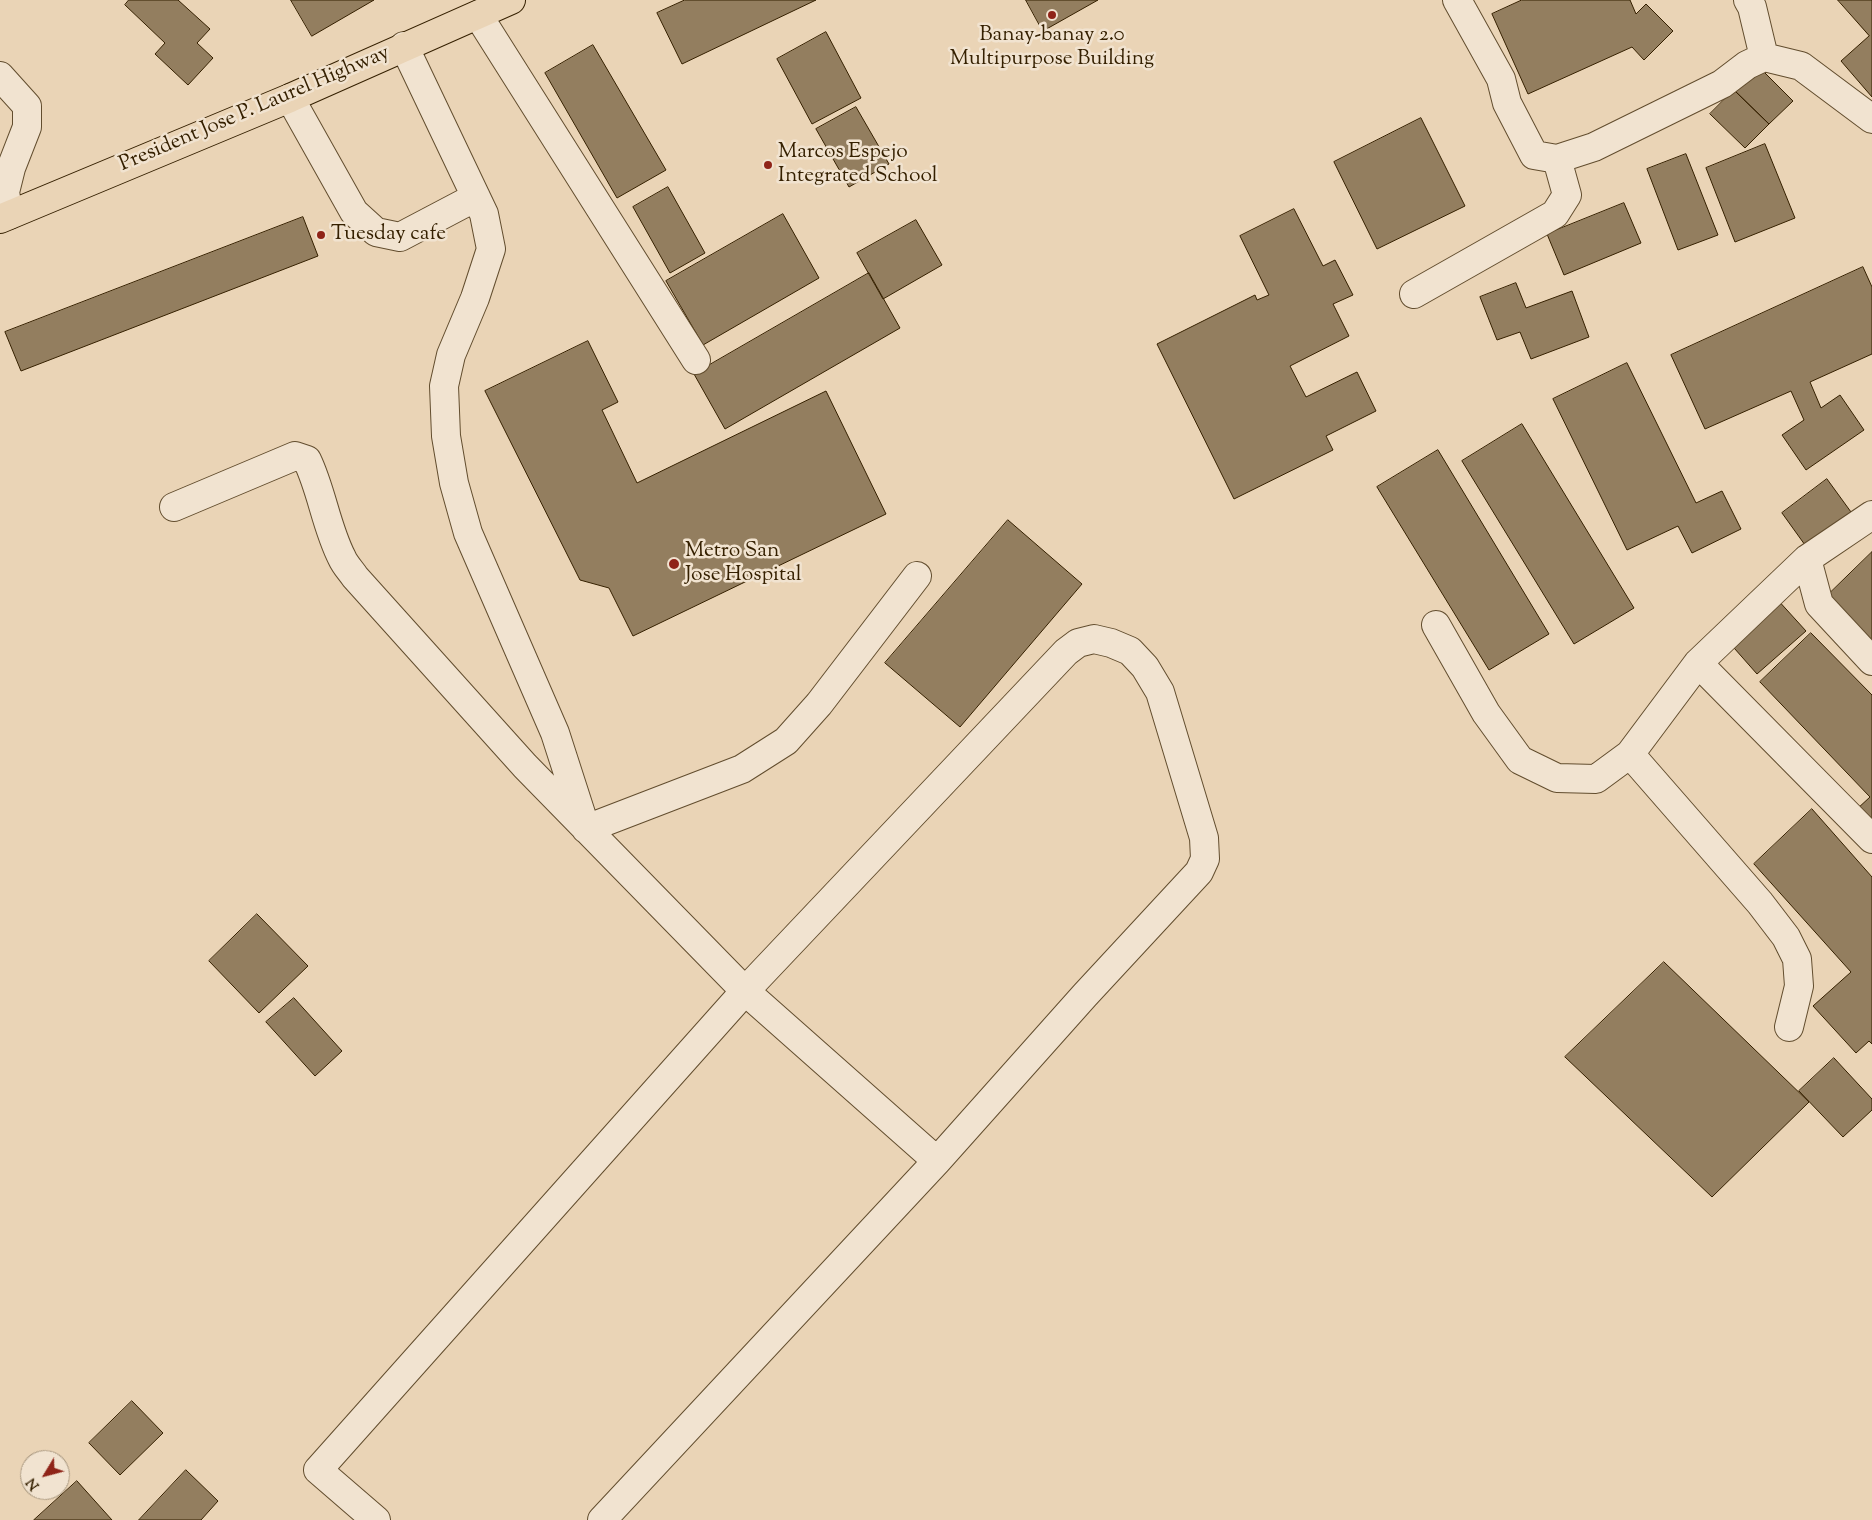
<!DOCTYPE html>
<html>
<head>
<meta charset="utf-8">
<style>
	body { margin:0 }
	#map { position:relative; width:1872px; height:1520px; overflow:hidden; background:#ead4b6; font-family:"Sorts Mill Goudy",serif }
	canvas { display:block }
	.north { position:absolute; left:20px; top:1450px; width:50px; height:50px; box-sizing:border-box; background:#f1e3d0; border:1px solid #a6957d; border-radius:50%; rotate:233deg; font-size:14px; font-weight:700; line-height:20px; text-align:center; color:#352000 }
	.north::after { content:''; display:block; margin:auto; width:18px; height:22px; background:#8f2418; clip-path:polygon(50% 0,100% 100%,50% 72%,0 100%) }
</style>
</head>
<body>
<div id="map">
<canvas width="1872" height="1520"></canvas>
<div class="north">N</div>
</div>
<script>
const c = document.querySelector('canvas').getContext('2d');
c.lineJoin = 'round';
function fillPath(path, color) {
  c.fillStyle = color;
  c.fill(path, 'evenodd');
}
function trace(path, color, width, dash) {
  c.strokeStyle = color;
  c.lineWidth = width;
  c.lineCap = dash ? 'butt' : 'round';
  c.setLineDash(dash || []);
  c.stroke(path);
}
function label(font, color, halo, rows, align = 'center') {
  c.font = font + ' "Sorts Mill Goudy",serif';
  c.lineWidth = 5;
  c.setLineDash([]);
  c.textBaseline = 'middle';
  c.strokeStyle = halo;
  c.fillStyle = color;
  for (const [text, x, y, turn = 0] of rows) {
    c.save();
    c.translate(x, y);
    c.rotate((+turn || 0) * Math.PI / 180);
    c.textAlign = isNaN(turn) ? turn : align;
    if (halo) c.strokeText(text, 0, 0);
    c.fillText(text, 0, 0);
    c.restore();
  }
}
const building = new Path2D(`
	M129,0h49l32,29 -13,14 16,15 -25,27 -33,-31 10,-11 -40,-38z
	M291,0h83l-62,36z
	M685,0h131l-134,64 -25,-51z
	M1026,0h72l-55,31z
	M1522,0h108l6,14 10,-10 27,27 -29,29 -12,-13 -104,47 -36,-80z
	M1838,0h34v97l-31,-36 28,-25z
	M826,32l35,66 -49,26 -35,-65z
	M593,45l73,125 -49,28 -72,-125z
	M1758,66l35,35 -24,23 -35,-34z
	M1734,90l35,34 -24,24 -35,-34z
	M856,107l33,57 -40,23 -33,-58z
	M1421,118l44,88 -88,43 -43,-87z
	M1765,144l30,74 -60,24 -29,-74z
	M1686,154l32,81 -40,15 -31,-81z
	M668,187l37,66 -35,20 -37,-66z
	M1624,203l17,40 -77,32 -17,-41z
	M1294,209l29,57 12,-6 18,35 -20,9 16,32 -59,30 16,31 51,-25 19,39 -50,25 7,14 -99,49 -77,-155 98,-49 2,5 12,-5 -29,-59z
	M783,214l36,64 -116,67 -37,-64z
	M303,217l15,39 -297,115 -16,-39z
	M916,220l26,45 -59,34 -26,-46z
	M1863,267l9,20v67l-62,28 11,26 19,-13 24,35 -58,40 -24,-35 22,-15 -13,-29 -86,38 -34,-74z
	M869,273l31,55 -175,101 -31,-55z
	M1516,283l10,25 46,-17 17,46 -58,22 -11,-27 -23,8 -17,-43z
	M588,341l30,61 -16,8 35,73 189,-92 60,123 -253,122 -24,-48 -29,-8 -95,-189z
	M1627,363l69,140 26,-12 19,38 -49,24 -14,-27 -51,24 -74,-151z
	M1522,424l112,184 -60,36 -112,-183z
	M1438,450l111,184 -60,36 -112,-183z
	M1827,479l24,33 -46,33 -23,-32z
	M1008,520l74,64 -122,143 -75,-64z
	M1872,552v93l-46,-48z
	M1776,598l30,33 -49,43 -30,-34z
	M1811,633l61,62v130l-15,-16 13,-12 -110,-115z
	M1812,809l60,68v167l-3,-3 -13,12 -43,-47 38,-34 -97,-108z
	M257,914l51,52 -49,47 -50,-52z
	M1664,962l145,140 -97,95 -147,-140z
	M294,998l48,53 -27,25 -49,-54z
	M1834,1058l38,41v11l-29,27 -44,-46z
	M132,1401l31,32 -43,42 -31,-32z
	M186,1470l32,31 -17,19h-62z
	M77,1481l35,39h-78z`);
fillPath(building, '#937e5f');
trace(building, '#352000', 1);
const minor = new Path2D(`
	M1457,0l44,79 6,24 27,52 23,4 37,-12 128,-63 25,-19 17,-8 37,9 71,53
	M1748,0l4,7 12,50
	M478,15l218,345
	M404,46l80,168 7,35 -16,49 -24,57 -7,31 2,50 8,47 14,50 87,200 29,90
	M0,76l27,30v21l-16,41 -6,24 4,23
	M290,98l64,114 22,20 24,5 76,-40
	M1414,294l141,-80 12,-19 -10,-36
	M174,507l121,-51 12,4c15,31 19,67 35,98 3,7 9,13 13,19l170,189 220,225 192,170
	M1807,559l12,45 53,57
	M1436,625l50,88 34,47 37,18 39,1 34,-25 68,-91 109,-104 65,-44
	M1698,663l174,176
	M1630,754l130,149 26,34 11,22 2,27 -10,41
	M586,829l156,-60 44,-28 33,-37 98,-128
	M376,1520l-58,-50 427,-479 321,-339 12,-9 16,-4 17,4 19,8 15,16 15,25 44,146 1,21 -6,13 -114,123 -148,166 -335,359`);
const highway = new Path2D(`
	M0,219l290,-121 221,-98`);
trace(minor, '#624d2e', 30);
trace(highway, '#352000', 30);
trace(minor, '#f1e3d0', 28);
trace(highway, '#ead4b6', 28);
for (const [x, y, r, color] of [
	[1052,15,5,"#8f2418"],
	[768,165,5,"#8f2418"],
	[321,235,5,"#8f2418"],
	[674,564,6,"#8f2418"]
]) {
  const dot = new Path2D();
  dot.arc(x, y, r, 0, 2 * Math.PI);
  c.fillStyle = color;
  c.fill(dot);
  trace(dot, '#f1e3d0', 2);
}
label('21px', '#352000', '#f1e3d0', [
	["Banay-banay 2.0",1052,36,"center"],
	["Multipurpose Building",1052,60,"center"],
	["Marcos Espejo",778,153],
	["Integrated School",778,177],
	["Tuesday cafe",331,235],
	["Metro San",685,552],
	["Jose Hospital",685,576]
], 'left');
label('21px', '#352000', '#f1e3d0', [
	["President Jose P. Laurel Highway",255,110,-23]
]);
</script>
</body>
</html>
